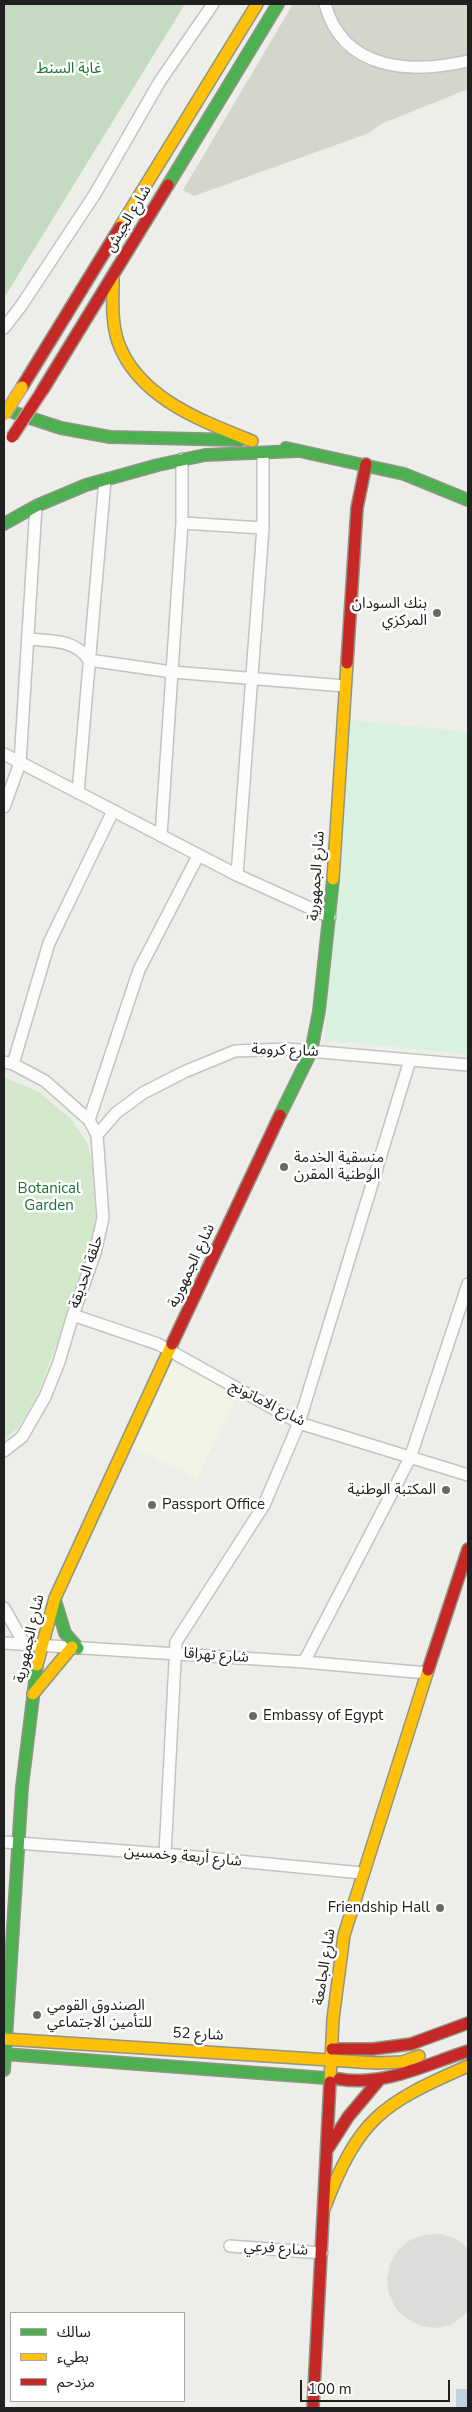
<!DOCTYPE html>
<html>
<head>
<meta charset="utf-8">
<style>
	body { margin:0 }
	#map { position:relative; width:472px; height:2412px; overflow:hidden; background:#edede9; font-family:"Nunito Sans","Noto Sans Arabic",sans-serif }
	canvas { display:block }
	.frame { position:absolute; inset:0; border:5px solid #202020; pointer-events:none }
	.legend { position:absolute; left:10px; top:2312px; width:175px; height:90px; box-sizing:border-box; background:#fff; border:1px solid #a6a6a6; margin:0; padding:6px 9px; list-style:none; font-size:15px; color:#202020 }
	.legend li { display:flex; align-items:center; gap:10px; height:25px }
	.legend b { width:25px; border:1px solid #a6a6a6 }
	.scale { position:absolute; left:300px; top:2380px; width:150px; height:22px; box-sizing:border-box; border:2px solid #202020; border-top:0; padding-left:6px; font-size:15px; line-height:18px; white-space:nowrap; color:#202020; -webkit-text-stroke:4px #fff; paint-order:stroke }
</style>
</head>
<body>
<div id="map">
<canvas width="472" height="2412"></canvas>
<div class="frame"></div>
<ul class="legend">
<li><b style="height:6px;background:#4caf50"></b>سالك</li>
<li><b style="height:6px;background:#ffc107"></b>بطيء</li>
<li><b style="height:6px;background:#c62828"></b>مزدحم</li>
</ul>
<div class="scale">100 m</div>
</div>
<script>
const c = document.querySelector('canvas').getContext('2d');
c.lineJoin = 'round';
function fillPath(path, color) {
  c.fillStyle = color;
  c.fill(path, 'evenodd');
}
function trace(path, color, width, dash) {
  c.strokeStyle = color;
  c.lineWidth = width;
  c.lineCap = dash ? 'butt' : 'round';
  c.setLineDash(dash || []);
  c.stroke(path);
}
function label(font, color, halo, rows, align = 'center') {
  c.font = font + ' "Nunito Sans","Noto Sans Arabic",sans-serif';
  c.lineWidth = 5;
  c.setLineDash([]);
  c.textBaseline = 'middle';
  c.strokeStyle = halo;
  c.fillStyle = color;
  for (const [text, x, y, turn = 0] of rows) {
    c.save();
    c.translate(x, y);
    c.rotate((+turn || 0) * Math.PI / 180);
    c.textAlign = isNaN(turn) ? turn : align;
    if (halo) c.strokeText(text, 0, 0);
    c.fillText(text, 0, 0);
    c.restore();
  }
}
fillPath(new Path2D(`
	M172,1363l65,31 -40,84 -64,-30z`), '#f2f5e6');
fillPath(new Path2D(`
	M440,2234l15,4 13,10v64l-17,13 -15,3 -15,-2 -14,-7 -11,-10 -7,-15 -2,-15 3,-15 8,-14 12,-10 14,-5z`), '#dcdcda');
fillPath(new Path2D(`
	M293,4h175v85l-87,35 -12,9 -175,63 -11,-6z`), '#d4d6cc');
fillPath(new Path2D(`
	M4,1077l35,15 33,28 16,24 7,36 1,39 -3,27 -56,151 -20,32 -13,10z`), '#d3e8cb');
fillPath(new Path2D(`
	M4,4h181l-181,294z`), '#c4dac1');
fillPath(new Path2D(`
	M349,720l119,12v322l-143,-14z`), '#d9f1e0');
fillPath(new Path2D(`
	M456,2389h12v19h-12z`), '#c0d0dd');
const street = new Path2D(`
	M325,4c18,67 86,70 143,57
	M4,328l17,-22 74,-112 65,-113 53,-77
	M182,523l81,5
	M28,639c23,2 47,0 61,21l83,12 173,14
	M4,754l233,121 93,42
	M78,793l27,-313
	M4,807l16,-44 16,-257
	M161,836l21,-313v-64
	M237,875l26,-347v-75
	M4,1062l9,2 32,17 44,39 8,15 6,83 -8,35 -22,62 -14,47 -14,35 -23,40 -18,14
	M13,1064l36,-121 64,-132
	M89,1120l50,-150 59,-114
	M97,1135l19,-22 27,-20 41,-21 51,-21 52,-2 181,16
	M73,1315l85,29 141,79 169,52
	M4,1608l21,37
	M4,1643l300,19 123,11
	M304,1662l106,-204 58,-174
	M4,1842l161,12 197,19
	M165,1854l11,-212 88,-137 35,-82 111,-363
	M230,2246l92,7`);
const fast = new Path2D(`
	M168,185l110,-181
	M15,413l46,15 49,9 130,3
	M286,448l118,26 64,26
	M4,524l32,-18 50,-21 72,-20 47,-10 92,-4
	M280,1115l31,-63 8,-41 14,-132
	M55,1600l10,33 13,15
	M4,2054l335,25
	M4,2070l18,-283 15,-122`);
const slow = new Path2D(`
	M120,227l137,-223
	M113,278c0,21 -2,43 5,64 20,56 84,79 134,99
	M333,879l14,-216
	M37,1665l18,-67 117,-254
	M33,1694l39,-47
	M4,2039l372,24 26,-1 17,-6
	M330,2082l3,-63 11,-84 84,-265
	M324,2209c35,-91 57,-105 144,-143`);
const jam = new Path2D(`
	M22,387l98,-160
	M42,391l126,-206
	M347,663l10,-155 9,-44
	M172,1344l108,-229
	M428,1670l40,-121
	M332,2049h41l38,-5 57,-21
	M339,2079c44,8 88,-15 129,-28
	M327,2150l21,-33 31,-37
	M313,2408l17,-326`);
trace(street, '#c3c3c1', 14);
trace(fast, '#909683', 14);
trace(slow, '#909683', 14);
trace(jam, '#909683', 14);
trace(street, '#fcfcfc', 11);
trace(fast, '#4caf50', 11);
trace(slow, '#ffc107', 11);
trace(jam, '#c62828', 11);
const slowBridge = new Path2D(`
	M4,415l18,-28`);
const jamBridge = new Path2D(`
	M12,437l30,-46`);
trace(slowBridge, '#bfa4a4', 14, []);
trace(jamBridge, '#bfa4a4', 14, []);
trace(slowBridge, '#ffc107', 11);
trace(jamBridge, '#c62828', 11);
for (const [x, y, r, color] of [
	[437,613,5,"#686866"],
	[284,1167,5,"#686866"],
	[446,1490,5,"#686866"],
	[152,1505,5,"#686866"],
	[253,1716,5,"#686866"],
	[440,1908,5,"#686866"],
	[37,2015,5,"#686866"]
]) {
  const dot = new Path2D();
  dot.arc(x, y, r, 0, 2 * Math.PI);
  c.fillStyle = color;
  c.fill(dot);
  trace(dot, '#fff', 2);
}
label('15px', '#177437', '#fff', [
	["غابة السنط",69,69],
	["Botanical",49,1189],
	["Garden",49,1206]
]);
label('15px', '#202020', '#fff', [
	["شارع الجيش",129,219,-59],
	["شارع الجمهورية",317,876,-86],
	["شارع كرومة",285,1051,2],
	["شارع الجمهورية",192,1266,-65],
	["حلقة الحديقة",87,1272,-71],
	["شارع الاماتونج",267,1404,27],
	["شارع الجمهورية",30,1639,-77],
	["شارع تهراقا",216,1656,4],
	["شارع أربعة وخمسين",183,1857,5],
	["شارع الجامعة",325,1967,-81],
	["شارع 52",198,2035,3],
	["شارع فرعي",276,2249,4]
]);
label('15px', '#202020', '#fff', [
	["بنك السودان",427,604,"right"],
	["المركزي",427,621,"right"],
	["منسقية الخدمة",294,1158],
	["الوطنية المقرن",294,1175],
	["المكتبة الوطنية",436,1490,"right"],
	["Passport Office",162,1505],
	["Embassy of Egypt",263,1716],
	["Friendship Hall",430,1908,"right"],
	["الصندوق القومي",47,2006],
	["للتأمين الاجتماعي",47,2023]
], 'left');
</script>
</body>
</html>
